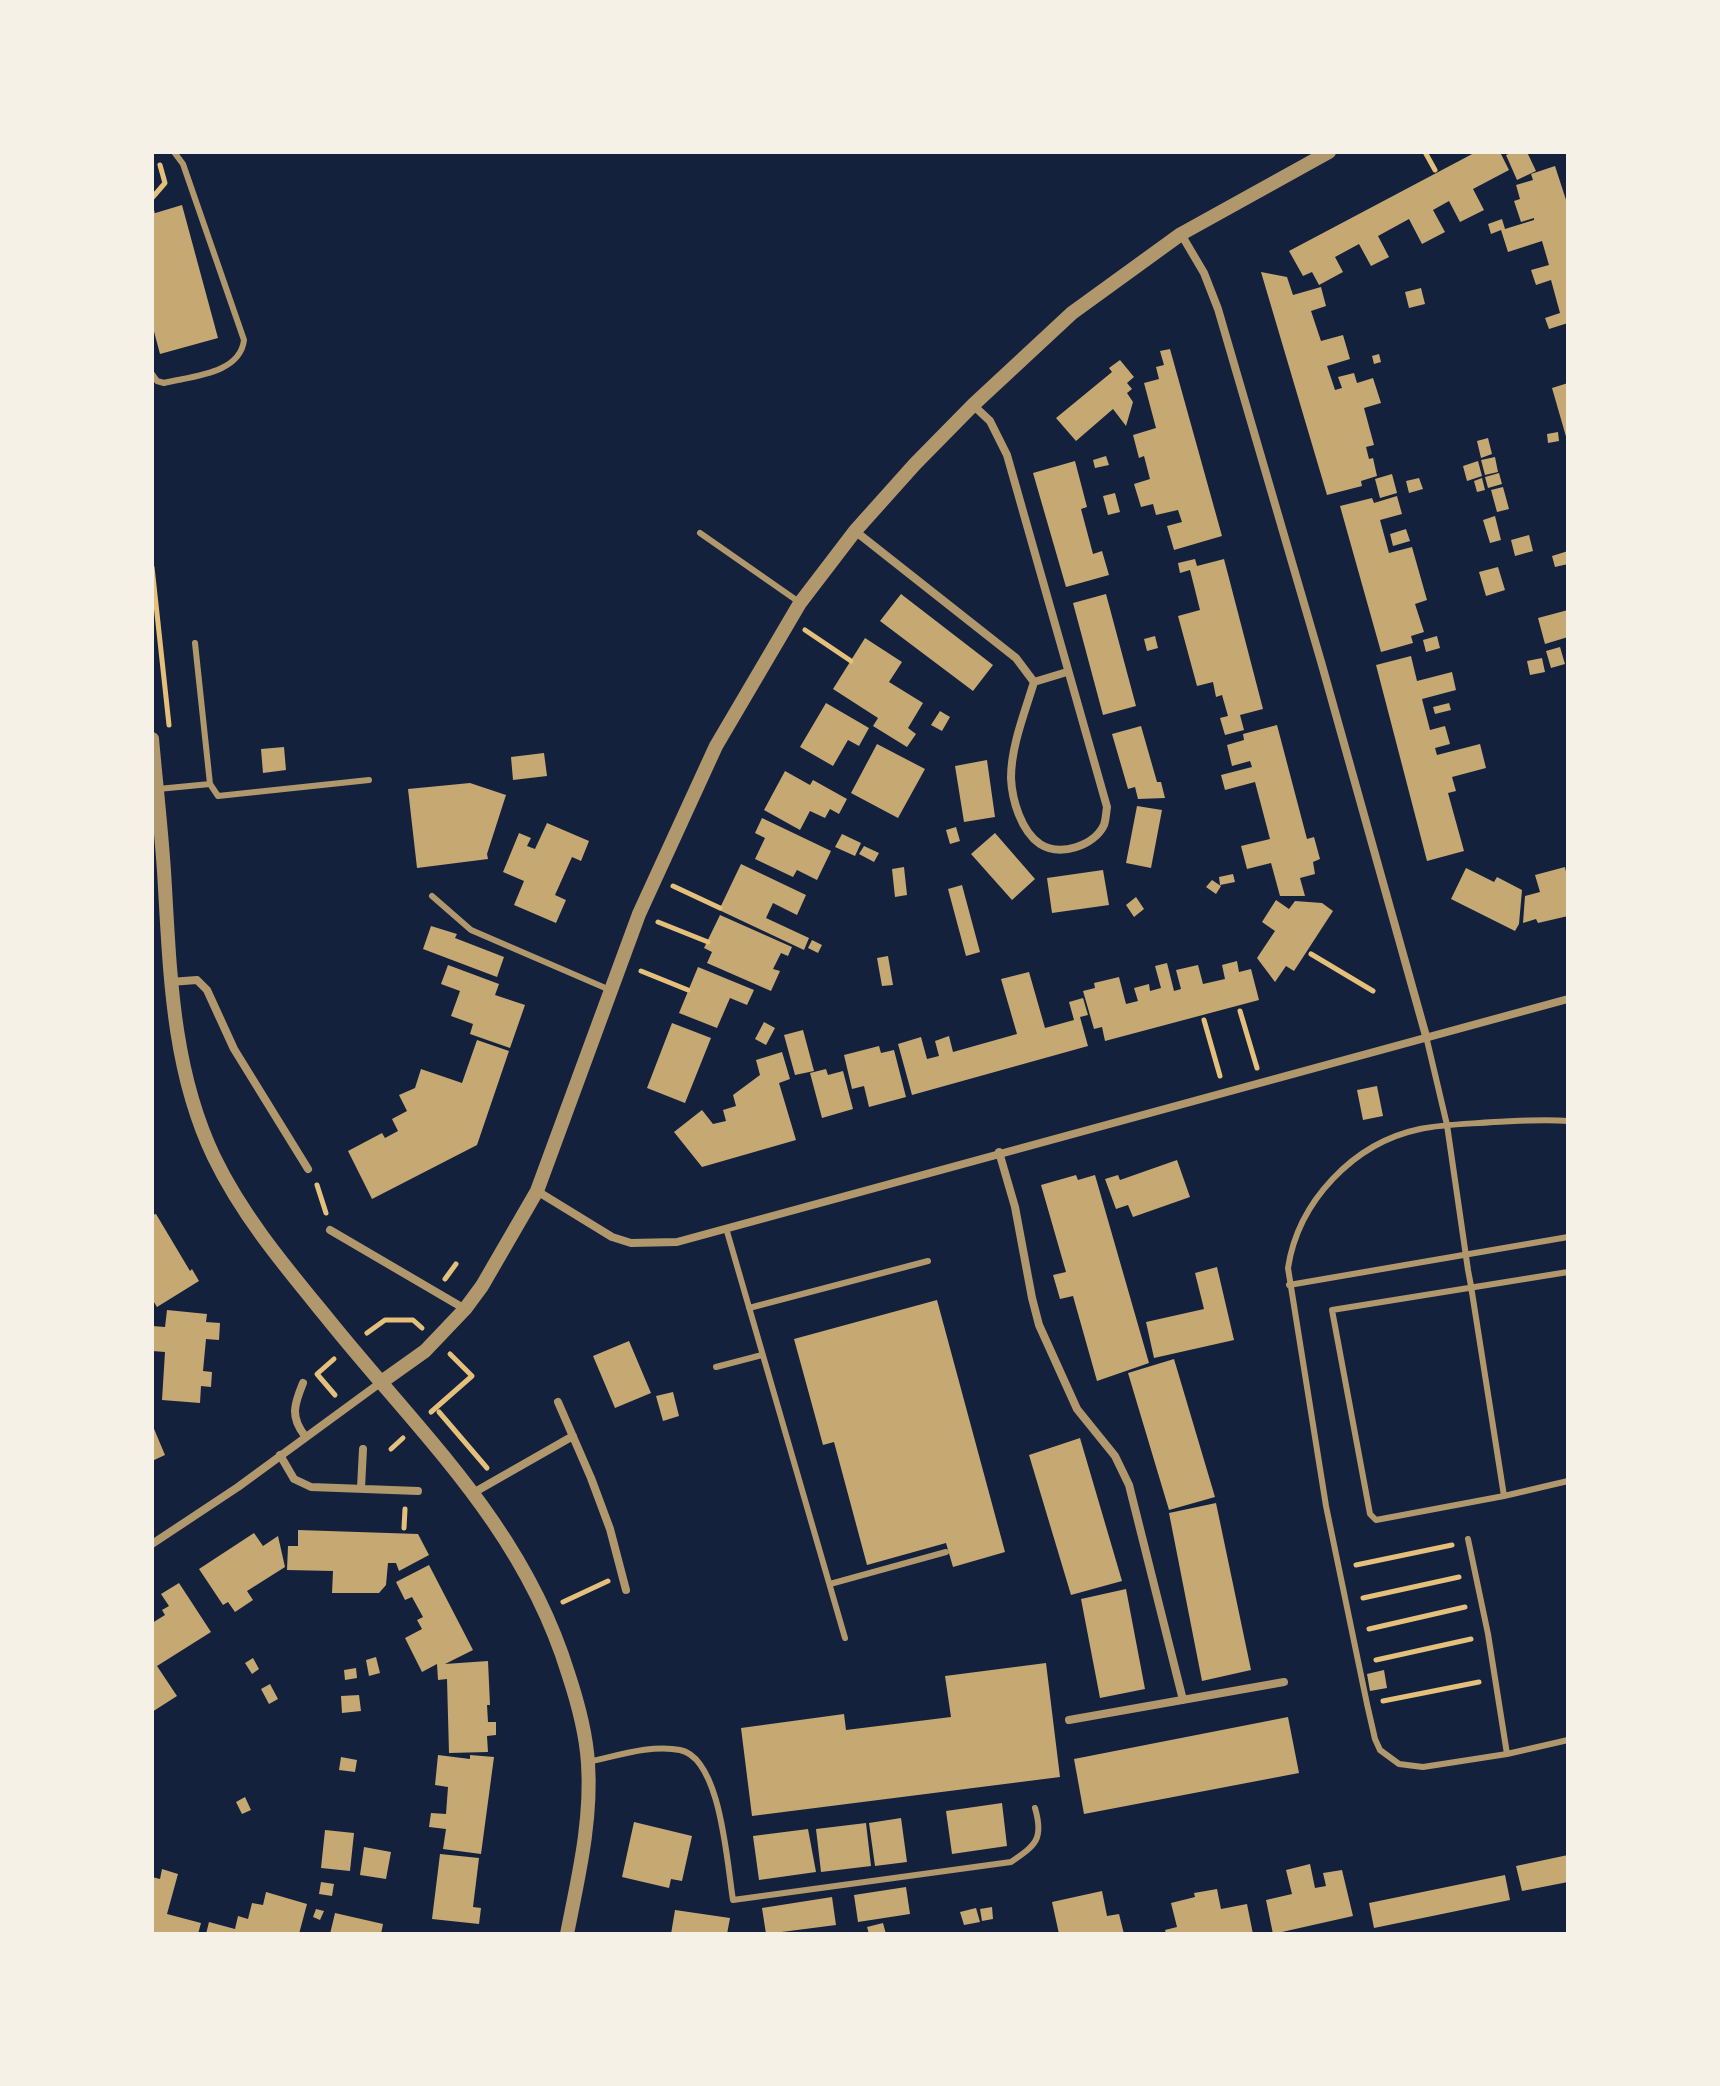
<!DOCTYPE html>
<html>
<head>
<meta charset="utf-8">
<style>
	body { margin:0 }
	#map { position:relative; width:1720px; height:2086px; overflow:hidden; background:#14213d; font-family:Ubuntu,sans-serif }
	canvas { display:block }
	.frame { position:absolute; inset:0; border:154px solid #f6f1e7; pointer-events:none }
</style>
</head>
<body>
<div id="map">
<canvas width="1720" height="2086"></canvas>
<div class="frame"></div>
</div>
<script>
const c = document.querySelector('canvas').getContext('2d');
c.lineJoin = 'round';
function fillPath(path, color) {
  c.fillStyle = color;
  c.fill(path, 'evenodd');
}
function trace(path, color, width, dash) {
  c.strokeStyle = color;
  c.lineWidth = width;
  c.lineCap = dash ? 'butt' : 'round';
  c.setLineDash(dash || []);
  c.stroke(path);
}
fillPath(new Path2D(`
	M1476,152h24l9,18 -36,19 11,21 -24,12 -11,-21 -16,9 12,22 -23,12 -13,-25 -31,17 11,21 -18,9 -12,-22 -24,13 8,15 -24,13 -7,-13 -9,4 -14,-25z
	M1513,152h14l9,19 -19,9 -11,-25z
	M1555,166l13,40v117l-19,6 -4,-11 15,-5 -9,-33 -15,5 -5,-15 18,-5 -7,-24 -34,11 -7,-22 -10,4 -3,-10 14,-5 3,10 29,-9v-2l-13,4 -7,-21 6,-2 -4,-14 17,-5 -2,-6z
	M182,205l36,133 -58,16 -8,-30v-110z
	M1261,272l26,5 6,18 28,-8 5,19 -15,5 10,30 22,-6 7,24 -23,7 8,24 7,-2 -4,-11 16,-4 3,10 16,-5 8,25 -17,5 10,37 -8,2 3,12 4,-1 4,18 -16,5 1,5 -35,9z
	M1421,288l4,16 -16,4 -4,-16z
	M1170,349l52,187 -48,14 -7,-24 15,-4 -4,-12 -22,5 -3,-11 -12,3 -7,-23 16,-5 -6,-23 -5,2 -6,-23 23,-7 -12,-45 15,-4 -3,-12 8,-2 -4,-14z
	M1379,354l2,8 -7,2 -2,-8z
	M1120,360l14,17 -7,6 5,6 -5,4 6,9 -7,24 -13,-17 -37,32 -20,-23 56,-46 -3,-4z
	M1568,383v57h-1l-15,-52z
	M1558,432l1,9 -11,2 -1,-9z
	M1488,438l4,16 -11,4 -4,-17z
	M1106,456l3,9 -14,3 -2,-8z
	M1495,457l3,15 -13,3 -4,-15z
	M1075,461l12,46 -6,2 12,45 9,-3 7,24 -43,12 -33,-114z
	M1478,461l4,15 -15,5 -4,-15z
	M1499,473l3,11 -14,4 -3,-11z
	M1392,474l5,19 -17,5 -5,-19z
	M1419,478l4,11 -14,4 -3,-12z
	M1482,478l3,12 -8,2 -3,-11z
	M1503,487l6,22 -12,3 -6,-22z
	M1115,493l5,19 -12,3 -5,-19z
	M1397,496l5,18 -22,6 9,33 23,-6 15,53 -12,4 9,28 -13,4 2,7 -32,9 -41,-146 32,-8 2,5z
	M1495,516l6,24 -11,3 -7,-23z
	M1406,529l4,12 -17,5 -3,-12z
	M1529,535l4,16 -18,5 -4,-16z
	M1568,551v13l-13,3 -3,-11z
	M1195,559l2,7 27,-7 39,150 -23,6 4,15 -19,5 -5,-17 8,-2 -6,-21 -6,2 -3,-15 -16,4 -19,-70 22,-6 -10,-40 -10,3 -2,-10z
	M1498,567l7,23 -19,6 -7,-24z
	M901,594l92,71 -20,26 -93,-70z
	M1106,594l30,112 -33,9 -30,-112z
	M1568,610v27l-23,7 -7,-26z
	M1155,636l3,12 -11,3 -3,-12z
	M1437,636l3,12 -14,4 -3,-12z
	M865,638l37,24 -13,20 34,21 -15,25 8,6 -9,13 -34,-21 5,-8 -45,-29z
	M1560,647l5,17 -14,4 -5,-17z
	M1411,656l6,25 35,-9 4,18 -34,9 8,31 15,-4 5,18 -15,4 2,7 43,-11 6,24 -34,9 4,14 -8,2 16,58 -37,10 -51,-196z
	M1542,658l3,14 -15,3 -3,-14z
	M826,703l43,25 -10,18 -11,-6 -15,26 -33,-19z
	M1449,703l2,7 -16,4 -2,-7z
	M940,711l10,6 -8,14 -11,-6z
	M1277,725l30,114 7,-2 6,22 -7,3 2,12 -15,4 5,18h-25l-9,-33 -24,6 -6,-23 29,-7 -15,-57 -30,8 -4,-15 31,-8 -2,-6 -18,5 -5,-21 17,-5 -1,-6z
	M1141,726l16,56h4l4,16 -27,1 -3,-12 -7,2 -16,-55z
	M877,744l48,25 -27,49 -47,-25z
	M284,747l2,23 -23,3 -2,-24z
	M544,753l3,23 -34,4 -2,-23z
	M987,760l8,57 -31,5 -9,-56z
	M785,771l25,14 3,-5 34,19 -8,15 -9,-5 -5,9 -15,-7 -10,19 -36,-20z
	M470,783l36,12 -19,59 1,5 -71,9 -9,-79z
	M1137,806l25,4 -11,58 -25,-5z
	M762,818l69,33 -14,29 -20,-10 -4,7 -38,-18 10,-21 -10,-5z
	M547,823l42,18 -8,20 -9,-4 -17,38 11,5 -10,23 -42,-18 10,-24 -21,-9 16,-39 12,5 -4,8 8,3z
	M956,827l4,14 -10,3 -4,-14z
	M995,833l40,46 -23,21 -41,-46z
	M842,834l19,9 -6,13 -20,-9z
	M864,846l15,7 -5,9 -15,-8z
	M741,864l65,31 -9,20 -24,-12 -7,15 43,20 -5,12 -85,-40z
	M904,867l3,28 -12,2 -3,-28z
	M1565,867l3,14v35l-30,7 -2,-4 -13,4 2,-27 15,-4 -5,-17z
	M1466,868l28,14 3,-5 25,13 -3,34 -4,7 -64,-32z
	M1103,870l6,35 -57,8 -5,-35z
	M1233,874l2,8 -15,3 -1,-8z
	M1212,880l9,6 -5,8 -10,-7z
	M962,885l18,67 -14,4 -18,-67z
	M1136,897l8,12 -10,8 -8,-12z
	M1276,900l13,9 6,-8 27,2 11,8 -39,60 -8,-5 -11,16 -18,-24 18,-27 -13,-9z
	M720,915l72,32 -4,9 -7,-3 -8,16 7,2 -9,20 -64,-28 5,-11 -8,-4z
	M431,926l26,8 -2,4 49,19 -7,20 -74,-28z
	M812,940l10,5 -4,8 -10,-5z
	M888,956l5,29 -11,1 -5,-28z
	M1237,961l2,11 12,-3 8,31 -154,41 -3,-14 -8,2 -11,-38 12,-3 -1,-5 25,-6 7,27 12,-3 -4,-13 15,-4 1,7 11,-3 -6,-22 12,-3 7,28 7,-2 -5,-19 22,-5 5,19 22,-5 -3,-14z
	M448,965l51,19 -4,11 30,10 -15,43 -40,-14 3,-10 -22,-8 9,-25 -19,-7z
	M698,967l56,23 -7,15 -17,-7 -13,30 -38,-15z
	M1029,972l16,56 29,-8 -5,-18 14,-4 5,17 -8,2 8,29 -176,49 -14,-51 23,-7 6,22 12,-3 -4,-15 14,-5 4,16 64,-18 -16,-55z
	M764,1022l11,6 -9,17 -11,-6z
	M672,1023l39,15 -26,65 -38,-15z
	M803,1030l11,41 -19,4 -11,-40z
	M477,1040l32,11 -32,94 -105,54 -24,-48 34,-18 3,5 13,-7 -6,-12 15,-8 -8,-16 16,-7 6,-19 41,14z
	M879,1046l2,7 13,-3 12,47 -37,10 -5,-21 -12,3 -8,-34z
	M782,1052l8,27 -11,4 17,57 -94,27 -28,-35 28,-22 11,14 13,-3 -3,-11 13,-4 -3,-11 27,-20 -4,-15z
	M826,1069l2,6 15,-4 10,38 -31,9 -12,-45z
	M1377,1086l6,30 -20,4 -6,-30z
	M1177,1160l13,37 -57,20 -5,-12 -12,4 -11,-30 13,-4 2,5z
	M1076,1175l2,5 17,-5 54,188 -52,18 -24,-85 -13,3 -7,-24 13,-3 -25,-87z
	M156,1214l34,57 2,-2 7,12 -42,26 -5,-8v-84z
	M1217,1267l17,73 -80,18 -8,-36 58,-13 -9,-36z
	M937,1300l68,252 -52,15 -7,-24 -79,22 -33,-123 -11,3 -29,-106z
	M167,1310l40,4 -1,8 14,1 -1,17 -13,-1 -3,32 9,1 -1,15 -10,-1 -1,17 -38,-3 3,-48 -13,-1v-25l13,1z
	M629,1341l22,52 -36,15 -22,-52z
	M1174,1359l41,138 -46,13 -41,-137z
	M673,1392l6,24 -16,5 -7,-25z
	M152,1424l13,31 -13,6z
	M1080,1438l42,143 -51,14 -42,-140z
	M1216,1503l35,167 -49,11 -33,-168z
	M298,1530l120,4 11,21 -30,16 -3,-8h-8l-2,22 -7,8h-47l1,-22 -46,-1 1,-24h10z
	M254,1533l9,13 15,-10 7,31 -38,24 6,9 -18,12 -7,-10 -5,3 -24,-36z
	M429,1565l44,85 -28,14 43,-3 2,44h-3l1,17h8v13l-9,1 1,16 -39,1 -2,-74 -9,1 -1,-16 -15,8 -17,-34 17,-9 -5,-9 6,-3 -11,-20 -7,3 -9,-18z
	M179,1583l32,49 -54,34 20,30 -25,16v-89l13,-8 -3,-5 7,-4 -8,-12z
	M1126,1589l19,100 -45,9 -19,-99z
	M376,1657l4,16 -11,3 -3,-16z
	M253,1658l6,11 -7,5 -7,-11z
	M1046,1663l14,114 -308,39 -11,-88 103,-14 2,16 105,-13 -6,-41z
	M356,1668l1,10 -12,2 -1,-10z
	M1384,1670l3,18 -17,3 -3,-17z
	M270,1684l8,15 -9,5 -8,-15z
	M359,1695l2,16 -19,2 -1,-17z
	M1288,1717l11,56 -215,41 -10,-55z
	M438,1755l32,4v-4l24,2 -13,97 -38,-5 3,-20 -17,-2 2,-14 15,1 2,-27 -13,-2z
	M341,1757l16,3 -2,12 -16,-2z
	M245,1797l6,13 -9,4 -6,-12z
	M1002,1803l5,43 -55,8 -6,-43z
	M901,1818l6,44 -32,4 -6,-43z
	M634,1822l58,14 -10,45 -11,-2 -2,9 -47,-11z
	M866,1823l5,43 -50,6 -5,-43z
	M808,1829l8,43 -57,8 -6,-44z
	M325,1830l29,3 -4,38 -29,-3z
	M364,1847l27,5 -5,27 -26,-4z
	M440,1854l39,4 -6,49 8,1 -2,16 -47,-5z
	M1568,1855v27l-46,9 -6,-25z
	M1310,1864l5,24 11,-2 -3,-13 19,-3 11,46 -80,18 -7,-34 26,-6 -6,-24z
	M162,1869l16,5 -11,40 34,9 -3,11h-46v-57l8,2z
	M1505,1875l5,25 -136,28 -5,-25z
	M321,1882l13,2 -2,12 -13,-2z
	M906,1887l4,27 -52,8 -4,-27z
	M1217,1889l4,20 26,-5 6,30h-87l-1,-4 12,-3 -6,-24 24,-6 -1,-4z
	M1102,1891l5,25 12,-2 5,20h-65l-7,-32z
	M266,1892l41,12 -8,30h-93l3,-12 26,7 3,-13 10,3 4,-16 11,2z
	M832,1897l4,28 -70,9 -4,-26z
	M992,1907l1,12 -11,2 -2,-12z
	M976,1908l4,14 -16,3 -4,-13z
	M316,1909l8,2 -4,9 -7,-3z
	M675,1910l55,8 -3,16h-56z
	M335,1913l48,11 -2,10h-51z
	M883,1923l3,11h-17l-2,-7z`), '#c6a872');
trace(new Path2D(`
	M1425,152l10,18
	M152,198l13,-15 -5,-18
	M152,212v2
	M152,567l17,158
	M805,630l46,31
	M673,886l47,22
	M658,922l50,20
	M1311,954l62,37
	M641,971l47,19
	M1240,1011l17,57
	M1204,1020l16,56
	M317,1185l9,28
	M445,1279l11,-15
	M367,1333l18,-13h28l9,8
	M334,1359l-17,15 18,21
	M431,1412l41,-36 -22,-22
	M439,1412l48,56
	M391,1449l12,-11
	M404,1528l1,-19
	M1356,1565l96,-20
	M1363,1598l96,-21
	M563,1602l45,-21
	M1369,1629l96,-22
	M1376,1660l95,-21
	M1383,1701l96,-19`), '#e5c07b', 5);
trace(new Path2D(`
	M152,374l5,7 7,2c28,-7 76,-9 80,-43l-61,-176 -9,-12
	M700,533l99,69
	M195,643l15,141 8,12 151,-16
	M158,789l52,-5
	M432,896l39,34 139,60
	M1426,1036l21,89 21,145 3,16 33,210 -128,24 -6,-6 -38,-204 236,-38
	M1568,1121c-25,-2 -49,0 -74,1 -25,2 -50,2 -74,7 -67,14 -122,73 -132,139l38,238 41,198 8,35 5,11 19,14 24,3 84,-13 61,-14
	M726,1228l119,410
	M1289,1285l279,-48
	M749,1308l179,-47
	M716,1367l46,-12
	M1504,1496l64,-15
	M1468,1539l20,95 19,120
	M830,1584l116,-32
	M588,1762c29,-6 63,-18 92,-12 41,8 47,114 53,150l278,-38c25,-17 33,-23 24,-54`), '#b1986c', 6);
trace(new Path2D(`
	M1181,234l23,39 14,36 104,356 104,371
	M855,531l161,127 18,24c-9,30 -23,64 -23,96 1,22 10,53 29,66 20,13 54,2 64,-19 2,-6 2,-12 3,-18l-100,-352 -17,-34 -17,-16
	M1034,682l33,-10
	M170,982l27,-2 10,10 27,59 74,120
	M999,1152l16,55 17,91 7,27 38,84 38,47 14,29 54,215
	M537,1191l75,46 19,6 46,-1 891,-243
	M330,1230l135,79
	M303,1383c-9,22 -13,34 2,53
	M558,1402l33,76 19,51 16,61
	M280,1455l14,24 17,8 107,4
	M361,1488l2,-39
	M473,1493l100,-57
	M152,1544l86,-57 142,-104
	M1069,1720l215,-38`), '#b1986c', 8);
trace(new Path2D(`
	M152,739c4,44 9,88 12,132 6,97 7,196 50,286 28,58 69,107 110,157 94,118 198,210 244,359 10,30 18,59 20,90 4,58 -10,115 -21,171
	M380,1383l45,-32 40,-42 17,-23 55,-95 102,-277 77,-168 84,-143 55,-72 60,-67 58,-59 99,-92 109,-79 148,-82`), '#b1986c', 14);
</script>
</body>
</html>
